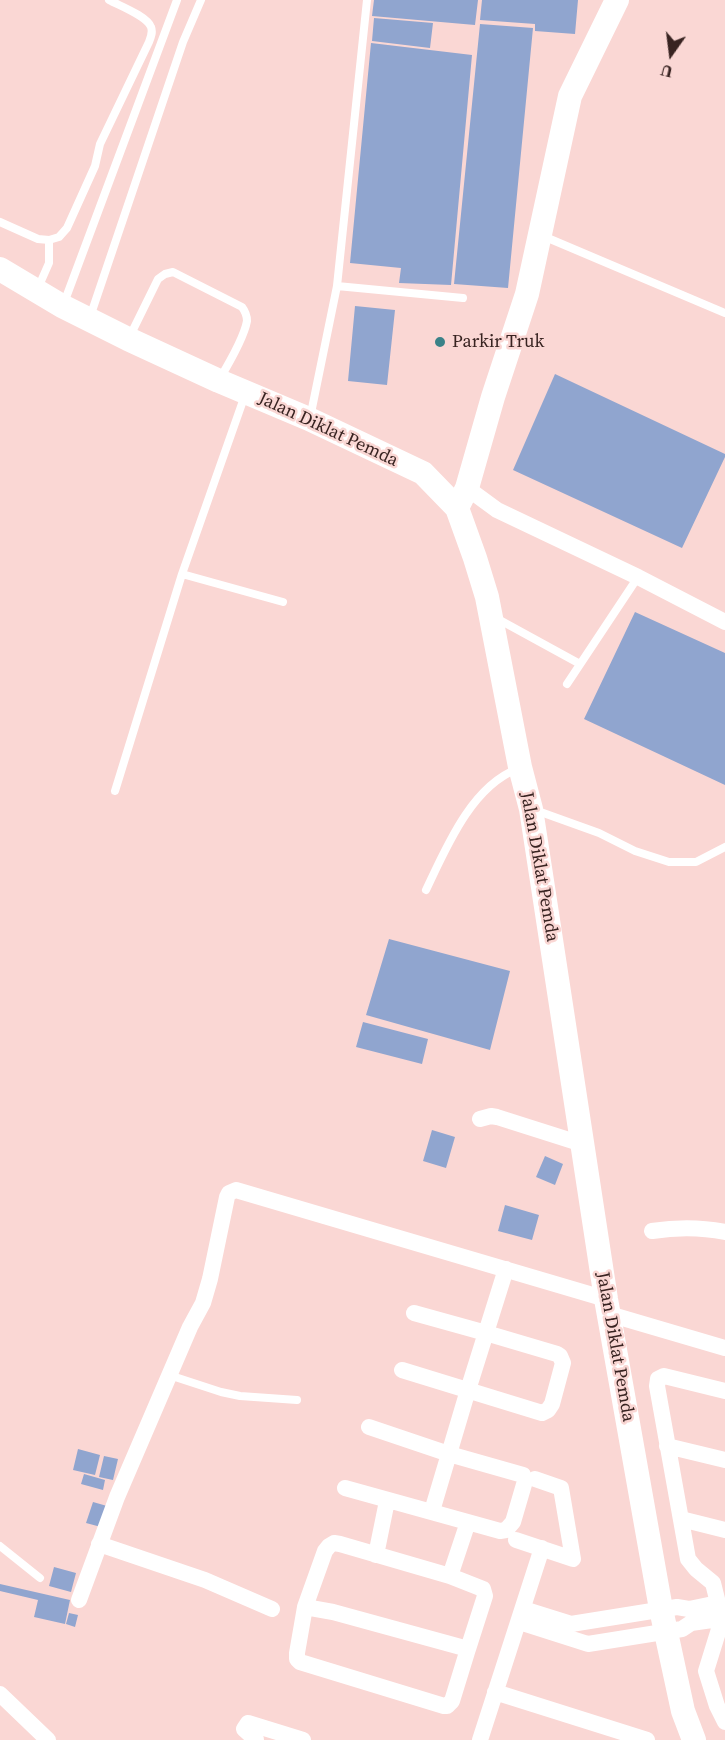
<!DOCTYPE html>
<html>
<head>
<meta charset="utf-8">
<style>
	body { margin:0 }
	#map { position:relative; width:725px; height:1740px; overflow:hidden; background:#fad7d4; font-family:"Source Serif 4",serif }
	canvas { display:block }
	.north { position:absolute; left:641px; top:24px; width:60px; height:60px; -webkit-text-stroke:4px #fad7d4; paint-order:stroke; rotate:194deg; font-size:16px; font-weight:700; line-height:24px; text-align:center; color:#382321 }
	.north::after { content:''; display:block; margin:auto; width:21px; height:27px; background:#382321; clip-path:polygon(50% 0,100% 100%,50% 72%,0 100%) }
</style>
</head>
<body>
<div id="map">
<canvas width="725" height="1740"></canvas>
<div class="north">U</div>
</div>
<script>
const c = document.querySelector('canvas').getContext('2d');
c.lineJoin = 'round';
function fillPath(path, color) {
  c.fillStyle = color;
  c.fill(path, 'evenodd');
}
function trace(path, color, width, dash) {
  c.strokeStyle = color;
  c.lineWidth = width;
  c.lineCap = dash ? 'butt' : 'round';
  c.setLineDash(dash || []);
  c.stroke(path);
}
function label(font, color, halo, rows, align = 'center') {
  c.font = font + ' "Source Serif 4",serif';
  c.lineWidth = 5;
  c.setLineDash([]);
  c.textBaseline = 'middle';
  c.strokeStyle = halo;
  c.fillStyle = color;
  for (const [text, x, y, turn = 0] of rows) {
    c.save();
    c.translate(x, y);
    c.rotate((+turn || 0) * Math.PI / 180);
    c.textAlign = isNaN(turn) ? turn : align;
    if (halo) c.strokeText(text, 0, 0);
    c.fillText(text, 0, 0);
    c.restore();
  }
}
fillPath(new Path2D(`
	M374,0h104l-3,25 -103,-9z
	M482,0h96l-3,34 -40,-3v-7l-55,-4z
	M374,18l59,5 -3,25 -58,-7z
	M480,24l53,4 -25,260 -54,-4z
	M371,43l101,12 -21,230 -52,-2 2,-15 -51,-5z
	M355,306l40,4 -8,75 -39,-4z
	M555,374l170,80v3l-43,91 -169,-78z
	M635,612l90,41v132l-141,-66z
	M389,939l121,32 -20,79 -124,-35z
	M363,1022l65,17 -6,25 -66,-17z
	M432,1130l23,7 -9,31 -23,-7z
	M545,1156l18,8 -8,21 -19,-8z
	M505,1205l34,10 -7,25 -34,-9z
	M78,1449l22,6 -5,20 -22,-5z
	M104,1456l14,3 -5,21 -14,-3z
	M84,1474l21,6 -2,10 -22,-6z
	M93,1502l14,4 -6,21 -15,-4z
	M54,1567l22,6 -5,19 -22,-6z
	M0,1584l70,16 -5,24 -31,-7 4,-17 -38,-9z
	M69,1613l9,2 -3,12 -9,-3z`), '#90a5cf');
trace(new Path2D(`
	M0,222l38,17 11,1 10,-3 8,-9 28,-62 5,-22 49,-102c2,-5 4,-10 2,-15 -4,-11 -31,-21 -42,-27
	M543,236l182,77
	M337,286l126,12
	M38,288l11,-25v-23
	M64,303l113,-303
	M90,317l93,-275 18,-42
	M130,336l28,-57 7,-5 8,-2 69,35c3,4 5,8 5,14 -3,17 -19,44 -28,59
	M310,418l27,-132 30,-286
	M182,574l101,28
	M496,618l84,46
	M567,684l71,-107
	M115,791l67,-217 63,-179
	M535,810l64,23 36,18 34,11h27l29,-15
	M426,890c20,-42 45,-103 91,-121
	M169,1375l52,17 19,4 57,4
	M0,1546l40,32`), '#fff', 8);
trace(new Path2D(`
	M467,488l30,22 141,67 87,45
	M480,1119l11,-3 6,1 85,27
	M652,1231c25,-4 49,-4 73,1
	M609,1314l116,34
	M402,1370l140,43 6,-3 4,-6 11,-41 -3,-7 -3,-2 -71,-21 -72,-20
	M725,1391l-61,-15 -6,3 -1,7 31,173 8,10 17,14 6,24v22l-13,42 11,35 8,16
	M667,1446l58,14
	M345,1488l155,43 6,-1 7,-8 12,-41 -2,-6 -74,-21 -80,-27
	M432,1511l36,-121 38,-121
	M681,1519l44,11
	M516,1540l57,19 -12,-71 -26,-9
	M334,1543l6,1 110,32 33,13 2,7 -17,53 -135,-37 -28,-5 20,-56 4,-5z
	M99,1544l106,36 67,29
	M376,1555l11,-54
	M450,1576l18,-54
	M79,1600l38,-103 73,-170 13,-24 7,-24 17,-82 2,-4 7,-3 370,109
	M305,1607l-8,46v6l3,3 144,44h3l5,-5 16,-52
	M523,1609l48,15 106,-17 12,2 29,-6
	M519,1622l69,22 94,-15 9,-6 28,-4
	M495,1692l152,48
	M0,1694l48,46
	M256,1740l-12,-11 4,-6 55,17
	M480,1740l62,-192`), '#fff', 16);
trace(new Path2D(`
	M0,269l62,37 66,33 91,42 90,38 114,54 34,35 18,50 12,39 33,170 11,42 75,490 55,310 22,102 11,29
	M457,508l10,-20 26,-91 34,-103 43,-198 47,-96`), '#fff', 24);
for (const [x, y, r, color] of [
	[440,342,6,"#3a8288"]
]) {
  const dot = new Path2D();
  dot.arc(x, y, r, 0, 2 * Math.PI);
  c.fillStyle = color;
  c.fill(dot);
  trace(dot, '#fad7d4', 2);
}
label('18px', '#382321', '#fad7d4', [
	["Parkir Truk",452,342]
], 'left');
label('18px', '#382321', '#fad7d4', [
	["Jalan Diklat Pemda",328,430,25],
	["Jalan Diklat Pemda",539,867,80],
	["Jalan Diklat Pemda",615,1347,80]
]);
</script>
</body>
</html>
